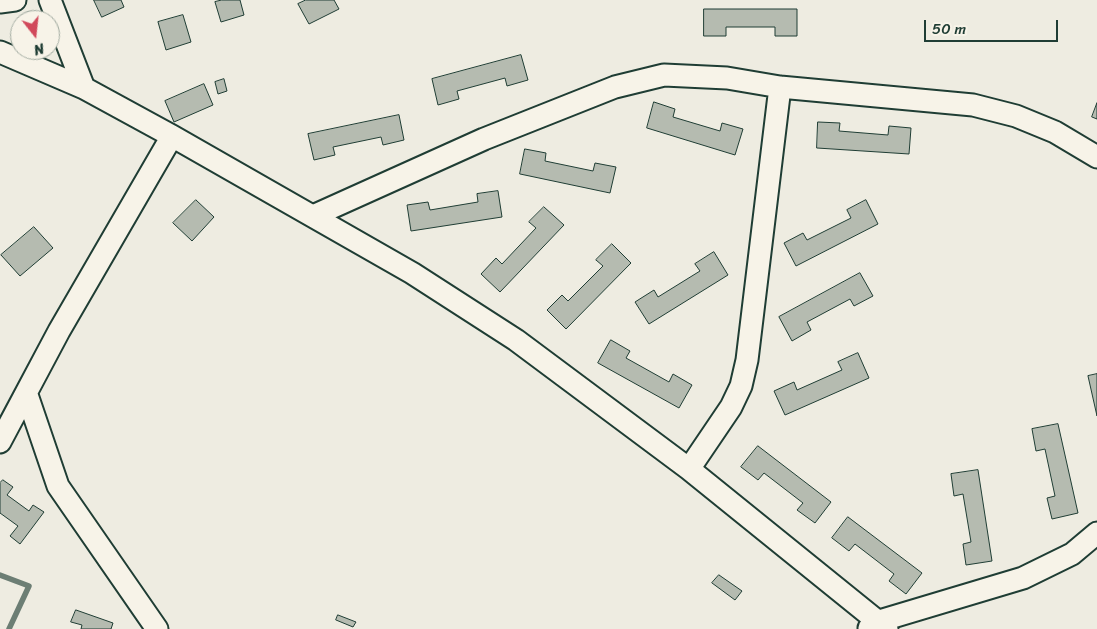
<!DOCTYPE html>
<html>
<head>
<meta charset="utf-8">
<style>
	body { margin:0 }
	#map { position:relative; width:1097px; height:629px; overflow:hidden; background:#eeece1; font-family:Sriracha,sans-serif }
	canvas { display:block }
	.north { position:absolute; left:10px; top:10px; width:50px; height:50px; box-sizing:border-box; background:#f7f3e8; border:1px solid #a1aaa0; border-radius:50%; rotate:164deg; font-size:14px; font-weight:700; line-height:20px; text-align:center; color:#1f3d34 }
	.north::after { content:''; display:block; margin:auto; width:18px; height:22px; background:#d1495b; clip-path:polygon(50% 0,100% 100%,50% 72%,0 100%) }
	.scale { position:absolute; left:924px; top:20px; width:134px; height:22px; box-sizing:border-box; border:2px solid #1f3d34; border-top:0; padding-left:6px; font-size:15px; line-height:18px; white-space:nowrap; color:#1f3d34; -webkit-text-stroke:4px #f7f3e8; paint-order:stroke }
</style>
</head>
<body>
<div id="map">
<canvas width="1097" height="629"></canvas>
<div class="north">N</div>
<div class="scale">50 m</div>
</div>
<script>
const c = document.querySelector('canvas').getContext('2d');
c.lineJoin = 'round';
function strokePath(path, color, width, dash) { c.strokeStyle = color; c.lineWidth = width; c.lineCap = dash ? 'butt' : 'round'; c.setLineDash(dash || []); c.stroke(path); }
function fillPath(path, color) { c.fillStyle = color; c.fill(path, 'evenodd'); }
strokePath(new Path2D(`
	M 0,575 L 29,586 L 9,629`), '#6c7e74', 5.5);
const building = new Path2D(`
	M 94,0 L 121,0 L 124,7 L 102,17 Z
	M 222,0 L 240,0 L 244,15 L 221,22 L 215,2 Z
	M 306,0 L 334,0 L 339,9 L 309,24 L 298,4 Z
	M 704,9 L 797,9 L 797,36 L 775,36 L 775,27 L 726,27 L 726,36 L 704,36 Z
	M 183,15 L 191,42 L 166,50 L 158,22 Z
	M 521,55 L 528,80 L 507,86 L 505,78 L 457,91 L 459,99 L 438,105 L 432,79 Z
	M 224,79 L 227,91 L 218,94 L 215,82 Z
	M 204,84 L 213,105 L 174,122 L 165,101 Z
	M 654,102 L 675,109 L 673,117 L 720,131 L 722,123 L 743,129 L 735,155 L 647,128 Z
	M 1097,103 L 1097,119 L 1092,117 Z
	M 399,115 L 404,140 L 383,145 L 381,137 L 333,147 L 335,155 L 314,160 L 308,134 Z
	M 818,122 L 840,123 L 839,131 L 888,135 L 889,126 L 911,128 L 909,154 L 817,148 Z
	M 525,149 L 546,153 L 545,161 L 593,171 L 595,163 L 616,167 L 610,193 L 520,174 Z
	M 498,191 L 502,217 L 411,231 L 407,205 L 428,202 L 430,210 L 478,202 L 477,194 Z
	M 196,200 L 214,217 L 192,241 L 173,223 Z
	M 866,200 L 878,224 L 796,266 L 784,243 L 803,233 L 807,240 L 851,218 L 847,210 Z
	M 544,207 L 564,225 L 500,292 L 481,274 L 496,258 L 502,264 L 536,228 L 529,222 Z
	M 34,227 L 53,248 L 20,276 L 1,255 Z
	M 612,244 L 631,263 L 566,329 L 547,310 L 562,295 L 568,301 L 603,266 L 596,260 Z
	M 714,252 L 728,275 L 649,324 L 635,302 L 654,290 L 658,297 L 700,271 L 695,264 Z
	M 860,273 L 873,296 L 854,306 L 850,299 L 807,322 L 811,330 L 792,341 L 779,317 Z
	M 611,340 L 630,351 L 626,358 L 669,382 L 673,374 L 692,385 L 679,408 L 598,363 Z
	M 858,353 L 869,378 L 785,415 L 774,391 L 794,382 L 797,390 L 842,370 L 838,362 Z
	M 1097,374 L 1097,416 L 1088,376 Z
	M 1058,424 L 1078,513 L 1052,519 L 1047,498 L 1055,496 L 1045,449 L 1036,451 L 1032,429 Z
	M 758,446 L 831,502 L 815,523 L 797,510 L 803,503 L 764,473 L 758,480 L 741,467 Z
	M 978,470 L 992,561 L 966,565 L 963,544 L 971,542 L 963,494 L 954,496 L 951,474 Z
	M 3,480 L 13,487 L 7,495 L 29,511 L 33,505 L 44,512 L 20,544 L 10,536 L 18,526 L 0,513 L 0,483 Z
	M 848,517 L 922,573 L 906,594 L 889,581 L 894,574 L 855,544 L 849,551 L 832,538 Z
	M 719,575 L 742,591 L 735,600 L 712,583 Z
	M 76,610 L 113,623 L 111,629 L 81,629 L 82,625 L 71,622 Z
	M 338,615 L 356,622 L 353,627 L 336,620 Z`);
fillPath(building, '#b5bbb0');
strokePath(building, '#1f3d34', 1);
const minor = new Path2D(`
	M 50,0 L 84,88
	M 0,2 L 15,0
	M 0,52 L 84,88 L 172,136 L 412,273 L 516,340 L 689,469 L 887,629
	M 313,216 L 484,139 L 615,87 L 664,75 L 727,78 L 780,87 L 973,105 L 1016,116 L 1055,132 L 1097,157
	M 27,395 L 58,486 L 157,629
	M 0,442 L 59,331 L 172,136
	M 689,469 L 731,407 L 741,386 L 747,360 L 780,87
	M 869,628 L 876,622 L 1023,578 L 1072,554 L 1097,533`);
strokePath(minor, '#1f3d34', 25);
strokePath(minor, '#f7f3e8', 21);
</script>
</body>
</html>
